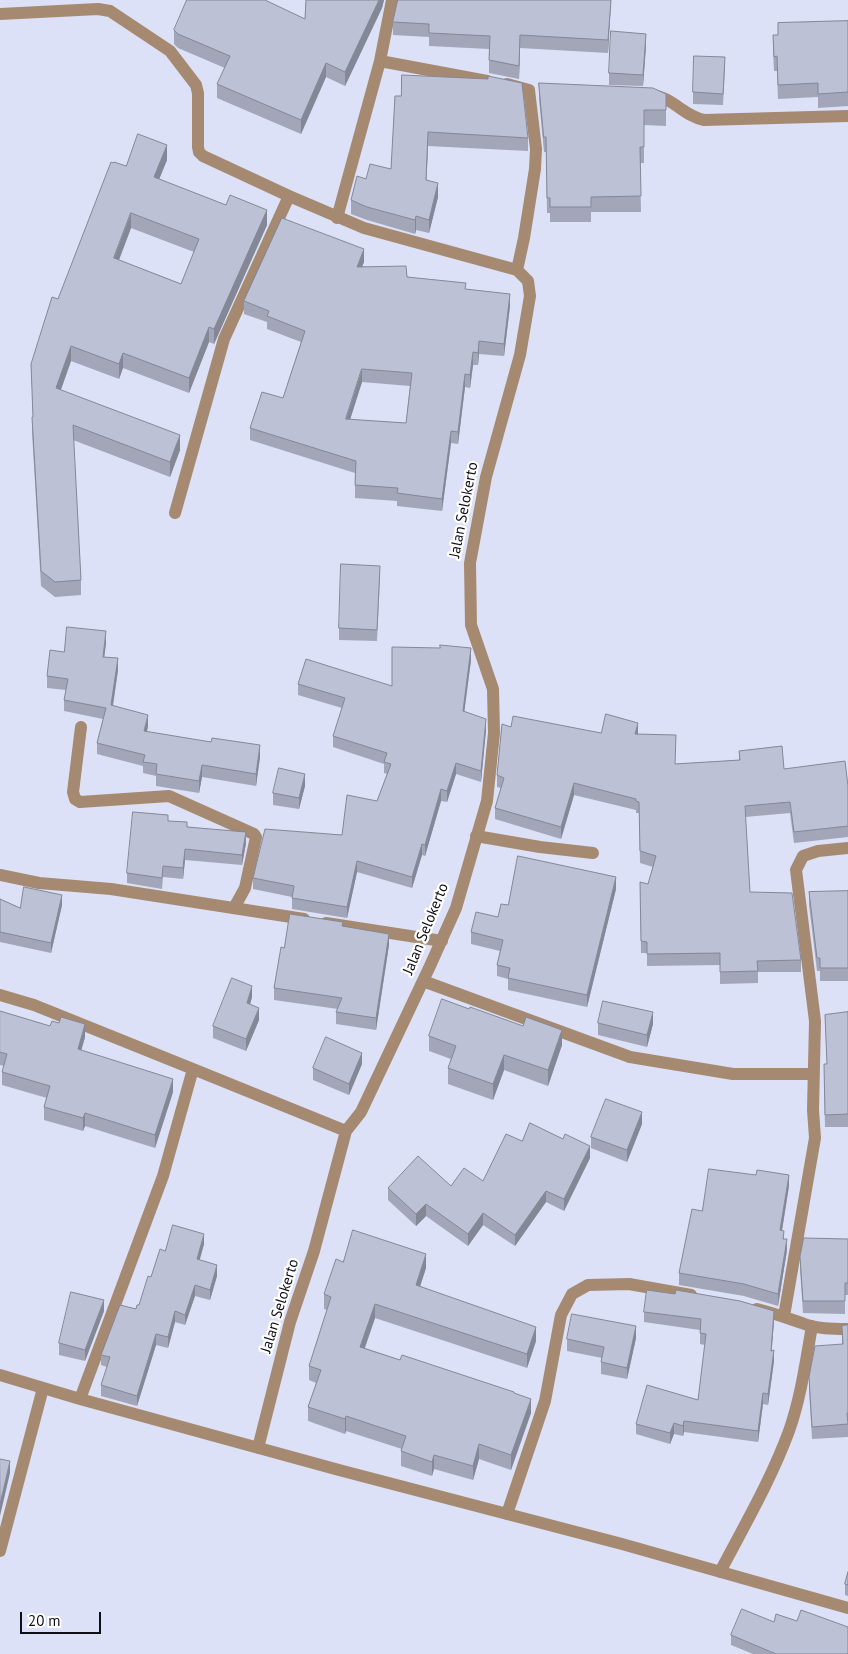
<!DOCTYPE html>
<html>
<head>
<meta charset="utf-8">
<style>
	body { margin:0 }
	#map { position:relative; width:848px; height:1654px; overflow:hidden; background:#dce1f7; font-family:"PT Sans",sans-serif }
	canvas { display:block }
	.scale { position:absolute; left:20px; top:1612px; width:81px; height:22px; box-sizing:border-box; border:2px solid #0e0f17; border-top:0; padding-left:6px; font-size:15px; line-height:18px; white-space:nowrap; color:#0e0f17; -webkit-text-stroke:4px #fff; paint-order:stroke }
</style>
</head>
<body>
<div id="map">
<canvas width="848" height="1654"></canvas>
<div class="scale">20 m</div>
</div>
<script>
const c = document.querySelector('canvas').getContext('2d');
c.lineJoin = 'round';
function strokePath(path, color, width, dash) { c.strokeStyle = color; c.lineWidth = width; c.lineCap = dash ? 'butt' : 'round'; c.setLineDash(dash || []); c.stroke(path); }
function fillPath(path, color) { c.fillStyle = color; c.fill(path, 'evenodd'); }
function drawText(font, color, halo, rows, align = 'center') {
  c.font = font + ' "PT Sans",sans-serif'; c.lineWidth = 4.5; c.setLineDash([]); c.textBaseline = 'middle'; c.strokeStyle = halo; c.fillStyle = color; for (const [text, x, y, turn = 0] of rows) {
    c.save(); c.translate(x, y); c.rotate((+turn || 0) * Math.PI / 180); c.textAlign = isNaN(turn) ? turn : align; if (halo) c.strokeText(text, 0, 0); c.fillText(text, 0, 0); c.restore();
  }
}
strokePath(new Path2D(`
	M 476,836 L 540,847 L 593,853`), '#a58a71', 12);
strokePath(new Path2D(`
	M 0,14 L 98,9 L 110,11 L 170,51 L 196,85 L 198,93 L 198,147 L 199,152 L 203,156 L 289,196
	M 380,61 L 487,81
	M 507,84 L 529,90 L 536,149 L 535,169 L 524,238 L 517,270
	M 650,95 C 672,96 683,116 704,120 L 848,116
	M 337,218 L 380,61 L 392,0
	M 175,513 L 224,339 L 289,196 L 364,228 L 517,270 L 528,281 L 530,296 L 520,355 L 486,477 L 470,563 L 471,625 L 493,689 L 494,733 L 487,801 L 456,908 L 430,966 L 361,1112 L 346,1131 L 314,1251 L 290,1322 L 258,1448
	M 81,727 L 73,792 L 75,799 L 80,802 L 169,796 L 254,834 L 256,837 L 245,888 L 234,908
	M 0,875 L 39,883 L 111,889 L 304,919
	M 326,923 L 442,941
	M 423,981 L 630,1057 L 733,1074 L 814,1074
	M 0,995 L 34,1005 L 193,1069 L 163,1176 L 80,1399
	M 193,1069 L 346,1131
	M 757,1309 C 773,1313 787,1318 802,1323 C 816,1329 833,1329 848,1329
	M 784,1316 L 815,1138 L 813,1110 L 815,1021 L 796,870 L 803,856 L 818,851 L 848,848
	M 0,1375 L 80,1399 L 339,1470 L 622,1544 L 848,1608
	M 507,1514 L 545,1401 L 561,1315 L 572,1294 L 588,1285 L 629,1284 L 691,1295
	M 0,1551 L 43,1388
	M 720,1572 C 744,1526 771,1480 789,1431 C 801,1397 806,1360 812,1326`), '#a58a71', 12);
fillPath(new Path2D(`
	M 306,0 L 384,0 L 382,8 L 345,86 L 326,77 L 301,134 L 217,98 L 217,84 L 225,68 L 178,48 L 174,44 L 174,30 L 305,19 Z
	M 398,0 L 611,0 L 608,53 L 520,48 L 519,79 L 489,73 L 489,49 L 429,46 L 429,37 L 393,35 L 393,22 Z
	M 848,21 L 848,106 L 818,108 L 818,97 L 778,99 L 777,71 L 774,71 L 773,49 L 773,35 L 778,35 L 778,23 Z
	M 646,46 L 643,86 L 609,85 L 609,73 Z
	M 725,68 L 723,105 L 693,104 L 693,92 Z
	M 539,83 L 666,94 L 666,126 L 644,125 L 644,163 L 640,163 L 641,212 L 591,212 L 591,222 L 550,222 L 550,213 L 547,213 L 546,152 L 544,152 L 539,99 Z
	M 395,96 L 528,138 L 528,151 L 428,146 L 426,180 L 438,197 L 429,233 L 416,230 L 415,234 L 367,220 L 351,214 L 351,200 L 366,179 L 391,169 Z
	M 167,160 L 159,179 L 267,225 L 214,344 L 209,342 L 189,393 L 123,368 L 119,379 L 71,361 L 61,390 L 180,450 L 170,477 L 73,440 L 81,580 L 81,595 L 55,597 L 41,586 L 32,432 L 33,417 L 31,364 L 58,299 L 126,166 ZM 131,228 L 194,252 L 181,284 L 119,260 Z
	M 364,262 L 362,266 L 466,290 L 510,306 L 504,356 L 479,354 L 478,365 L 473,365 L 470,388 L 465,387 L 458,444 L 451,443 L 442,511 L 397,506 L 397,501 L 355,498 L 355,473 L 250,440 L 250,428 L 283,398 L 301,342 L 267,329 L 267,322 L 244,314 L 244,301 ZM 362,382 L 410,386 L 406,423 L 350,420 Z
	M 380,577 L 377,641 L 339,640 L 339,628 Z
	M 106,643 L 104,657 L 118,670 L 113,706 L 148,726 L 147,732 L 260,757 L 256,786 L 202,777 L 199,793 L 156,786 L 156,776 L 143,773 L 143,766 L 97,754 L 97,743 L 103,719 L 64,711 L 64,700 L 66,690 L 47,688 L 47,676 L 64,652 Z
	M 471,660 L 464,712 L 486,730 L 481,782 L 456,774 L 447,802 L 441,801 L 425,856 L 422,855 L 412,888 L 357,872 L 347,918 L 292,909 L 292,897 L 253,889 L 253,878 L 342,835 L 377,801 L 387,774 L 384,773 L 384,764 L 333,747 L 333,736 L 342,708 L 298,695 L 298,684 L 392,686 Z
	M 511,727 L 601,733 L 638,734 L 675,764 L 739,760 L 739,751 L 784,769 L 848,786 L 848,837 L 794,843 L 790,813 L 745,817 L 750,892 L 801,960 L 801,972 L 758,972 L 758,983 L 720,984 L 720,965 L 647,966 L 647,953 L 641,953 L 640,882 L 648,884 L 653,867 L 640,863 L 639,813 L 636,813 L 636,810 L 574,795 L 561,839 L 495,819 L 495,808 L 501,788 L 497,787 L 497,775 Z
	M 305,786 L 299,809 L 273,805 L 273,793 Z
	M 168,821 L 246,843 L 242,865 L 185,860 L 183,879 L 163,877 L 162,889 L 127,883 L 127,873 Z
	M 616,889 L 587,1007 L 508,990 L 508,979 L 497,976 L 497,965 L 500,951 L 471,944 L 471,932 L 498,917 L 508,905 Z
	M 848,891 L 848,981 L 820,981 L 820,971 L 817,971 L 809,905 L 809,892 Z
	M 0,899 L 20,908 L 62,905 L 51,953 L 0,942 Z
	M 343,927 L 389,945 L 376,1030 L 336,1024 L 336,1012 L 338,1009 L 274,1000 L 274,988 L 284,948 Z
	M 252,997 L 250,1004 L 259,1020 L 246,1051 L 213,1038 L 213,1026 Z
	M 0,1011 L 85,1037 L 81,1051 L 173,1092 L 155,1148 L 85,1126 L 83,1131 L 44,1120 L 44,1107 L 47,1098 L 2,1085 L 2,1072 L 4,1066 L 0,1065 Z
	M 848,1012 L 848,1127 L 825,1127 L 824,1077 L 827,1064 L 825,1015 Z
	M 598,1023 L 653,1024 L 647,1047 L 598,1035 Z
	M 429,1036 L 562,1045 L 548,1086 L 504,1070 L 493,1100 L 448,1084 L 448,1068 L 451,1059 L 429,1051 Z
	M 362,1064 L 349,1095 L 313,1080 L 313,1068 Z
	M 642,1124 L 627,1162 L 591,1148 L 591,1137 Z
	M 522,1141 L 590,1158 L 564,1211 L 546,1202 L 515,1246 L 483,1225 L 468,1246 L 426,1216 L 416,1226 L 388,1200 L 388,1188 L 451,1186 L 483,1181 Z
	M 789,1186 L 782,1231 L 787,1250 L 778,1306 L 744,1296 L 679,1285 L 679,1273 L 702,1211 Z
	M 848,1239 L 848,1295 L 845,1295 L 845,1314 L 803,1313 L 800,1269 L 800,1257 Z
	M 204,1244 L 199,1260 L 217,1276 L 210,1300 L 195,1296 L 185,1325 L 175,1322 L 168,1348 L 156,1345 L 137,1406 L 101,1396 L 101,1385 L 107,1367 L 101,1365 L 101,1355 L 139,1305 L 165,1251 Z
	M 343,1262 L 426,1268 L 420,1286 L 536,1341 L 527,1368 L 375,1318 L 365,1348 L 400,1360 L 514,1393 L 531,1413 L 511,1470 L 479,1459 L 473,1480 L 434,1469 L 432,1476 L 401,1466 L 401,1451 L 402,1449 L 346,1431 L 345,1434 L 308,1421 L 308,1407 L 316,1383 L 309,1380 L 309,1366 L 327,1310 L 324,1309 L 324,1294 Z
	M 104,1311 L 85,1361 L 59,1355 L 59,1343 Z
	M 644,1312 L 774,1321 L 771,1350 L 774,1361 L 768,1405 L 763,1404 L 758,1442 L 684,1432 L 683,1436 L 674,1434 L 670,1444 L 636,1434 L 636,1424 L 698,1400 L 705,1345 L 700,1344 L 700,1330 L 644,1322 Z
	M 848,1325 L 848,1437 L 812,1439 L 809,1389 L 809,1377 L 842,1344 L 842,1326 Z
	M 636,1338 L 627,1379 L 601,1374 L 601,1362 L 602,1358 L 567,1351 L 567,1339 Z
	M 848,1572 L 848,1596 L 845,1595 L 845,1584 Z
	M 797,1621 L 848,1654 L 753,1654 L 731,1645 L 731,1635 L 774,1622 Z`), '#a2a6b8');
fillPath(new Path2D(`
	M 379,0 L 384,0 L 382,8 L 345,86 L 345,72 Z
	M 611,0 L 608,53 L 608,40 Z
	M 646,34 L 646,46 L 643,86 L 643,75 Z
	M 520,35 L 520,48 L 519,79 L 519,66 Z
	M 326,63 L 326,77 L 301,134 L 301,120 Z
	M 428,132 L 428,146 L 426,193 L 426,180 Z
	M 167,145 L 167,160 L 154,192 L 154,177 Z
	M 438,183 L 438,197 L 429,233 L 429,220 Z
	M 267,210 L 267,225 L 214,344 L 214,329 Z
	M 131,213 L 131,228 L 114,273 L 114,258 Z
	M 416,216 L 416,230 L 415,234 L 415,220 Z
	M 364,249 L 364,262 L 357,279 L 357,267 Z
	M 510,294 L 510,306 L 504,356 L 504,344 Z
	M 209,327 L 209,342 L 189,393 L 189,378 Z
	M 479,341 L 479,354 L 478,365 L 478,353 Z
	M 71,346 L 71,361 L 56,403 L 56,388 Z
	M 473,352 L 473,365 L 470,388 L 470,375 Z
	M 123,353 L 123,368 L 119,379 L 119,364 Z
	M 362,369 L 362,382 L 346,432 L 346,419 Z
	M 465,374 L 465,387 L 458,444 L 458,432 Z
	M 451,431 L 451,443 L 442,511 L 442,499 Z
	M 180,435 L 180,450 L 170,477 L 170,462 Z
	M 106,631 L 106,643 L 103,668 L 103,657 Z
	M 471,648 L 471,660 L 463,722 L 463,711 Z
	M 118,658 L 118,670 L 111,717 L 111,705 Z
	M 148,715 L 148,726 L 144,743 L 144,731 Z
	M 486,719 L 486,730 L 481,782 L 481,771 Z
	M 638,723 L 638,735 L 635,734 Z
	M 260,745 L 260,757 L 256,786 L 256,774 Z
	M 456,763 L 456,774 L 447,802 L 447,791 Z
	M 202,765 L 202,777 L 199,793 L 199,781 Z
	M 305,774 L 305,786 L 299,809 L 299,798 Z
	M 574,783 L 574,795 L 561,839 L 561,827 Z
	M 441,789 L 441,801 L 425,856 L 425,845 Z
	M 246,832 L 246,843 L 242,865 L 242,855 Z
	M 422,844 L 422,855 L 412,888 L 412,877 Z
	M 185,849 L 185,860 L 183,879 L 183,868 Z
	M 357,861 L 357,872 L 347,918 L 347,907 Z
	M 616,877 L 616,889 L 587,1007 L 587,995 Z
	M 62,895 L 62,905 L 51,953 L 51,943 Z
	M 389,934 L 389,945 L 376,1030 L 376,1018 Z
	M 252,986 L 252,997 L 247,1015 L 247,1003 Z
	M 259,1008 L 259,1020 L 246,1051 L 246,1039 Z
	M 653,1012 L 653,1024 L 647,1047 L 647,1035 Z
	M 85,1024 L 85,1037 L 78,1062 L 78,1049 Z
	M 562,1030 L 562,1045 L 548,1086 L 548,1070 Z
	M 362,1053 L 362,1064 L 349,1095 L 349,1084 Z
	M 504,1055 L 504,1070 L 493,1100 L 493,1084 Z
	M 173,1079 L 173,1092 L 155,1148 L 155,1135 Z
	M 642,1112 L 642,1124 L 627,1162 L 627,1150 Z
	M 85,1113 L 85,1126 L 83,1131 L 83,1118 Z
	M 590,1146 L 590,1158 L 564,1211 L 564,1199 Z
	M 789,1175 L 789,1186 L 780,1242 L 780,1230 Z
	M 546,1191 L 546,1202 L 515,1246 L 515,1235 Z
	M 426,1204 L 426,1216 L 416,1226 L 416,1214 Z
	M 483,1213 L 483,1225 L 468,1246 L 468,1234 Z
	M 204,1234 L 204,1244 L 197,1270 L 197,1259 Z
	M 787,1239 L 787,1250 L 778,1306 L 778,1294 Z
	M 426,1254 L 426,1268 L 416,1299 L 416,1285 Z
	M 217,1265 L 217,1276 L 210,1300 L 210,1290 Z
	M 195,1285 L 195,1296 L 185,1325 L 185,1315 Z
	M 104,1300 L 104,1311 L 85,1361 L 85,1350 Z
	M 375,1304 L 375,1318 L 360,1361 L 360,1347 Z
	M 175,1311 L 175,1322 L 168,1348 L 168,1337 Z
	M 774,1311 L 774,1321 L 771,1361 L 771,1351 Z
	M 636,1326 L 636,1338 L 627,1379 L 627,1368 Z
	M 536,1327 L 536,1341 L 527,1368 L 527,1354 Z
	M 156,1334 L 156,1345 L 137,1406 L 137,1396 Z
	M 774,1350 L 774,1361 L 768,1405 L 768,1394 Z
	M 763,1393 L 763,1404 L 758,1442 L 758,1431 Z
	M 531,1399 L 531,1413 L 511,1470 L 511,1455 Z
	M 346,1416 L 346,1431 L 345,1434 L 345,1419 Z
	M 684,1421 L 684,1432 L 683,1436 L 683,1426 Z
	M 674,1423 L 674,1434 L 670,1444 L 670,1433 Z
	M 479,1444 L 479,1459 L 473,1480 L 473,1466 Z
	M 434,1455 L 434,1469 L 432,1476 L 432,1462 Z
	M 10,1461 L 10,1473 L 0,1516 L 0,1504 Z`), '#848796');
const building = new Path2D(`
	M 187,0 L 265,0 L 305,19 L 306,0 L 379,0 L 345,72 L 326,63 L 301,120 L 217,84 L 230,56 L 178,34 L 174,30 Z
	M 398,0 L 611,0 L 608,40 L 520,35 L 519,66 L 489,60 L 490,36 L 429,33 L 429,24 L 393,22 Z
	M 848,21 L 848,92 L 818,94 L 818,83 L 778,85 L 777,56 L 774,57 L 773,35 L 778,35 L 778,23 Z
	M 611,31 L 646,34 L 643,75 L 609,73 Z
	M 694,56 L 725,57 L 723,94 L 693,92 Z
	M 402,75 L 488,79 L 488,76 L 522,83 L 528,138 L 428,132 L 426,180 L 438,183 L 429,220 L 416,216 L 415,220 L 367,207 L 351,200 L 357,176 L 366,179 L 370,164 L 391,169 L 395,96 L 401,96 Z
	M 539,83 L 653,88 L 666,94 L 666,110 L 644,110 L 644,147 L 640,147 L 641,196 L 591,197 L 591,207 L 550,207 L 550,198 L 547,198 L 546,137 L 544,137 Z
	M 138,134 L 167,145 L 154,177 L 226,205 L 230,195 L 267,210 L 214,329 L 209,327 L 189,378 L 123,353 L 119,364 L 71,346 L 56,388 L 180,435 L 170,462 L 73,425 L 81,580 L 55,582 L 41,571 L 32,417 L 33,417 L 31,364 L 52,297 L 58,299 L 111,162 L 113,163 L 114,162 L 126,166 ZM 131,213 L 199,239 L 181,284 L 114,258 Z
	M 282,218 L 364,249 L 357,267 L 406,266 L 407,277 L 466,283 L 465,289 L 510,294 L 504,344 L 479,341 L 478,353 L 473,352 L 470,375 L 465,374 L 458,432 L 451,431 L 442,499 L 397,493 L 398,488 L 355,485 L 356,461 L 250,428 L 262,392 L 283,398 L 305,331 L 267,316 L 269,311 L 244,301 ZM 362,369 L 412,373 L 406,423 L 346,419 Z
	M 341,564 L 380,566 L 377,630 L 339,628 Z
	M 67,627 L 106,631 L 103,657 L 118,658 L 111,705 L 148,715 L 144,731 L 211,742 L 212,738 L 260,745 L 256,774 L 202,765 L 199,781 L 156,774 L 157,764 L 143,762 L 145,755 L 97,743 L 106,708 L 64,700 L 68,679 L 47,676 L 50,650 L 64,652 Z
	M 440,645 L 471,648 L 463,711 L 486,719 L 481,771 L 456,763 L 447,791 L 441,789 L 425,845 L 422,844 L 412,877 L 357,861 L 347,907 L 292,898 L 294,886 L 253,878 L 265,829 L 342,835 L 347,795 L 377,801 L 391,764 L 384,762 L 387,753 L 333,736 L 345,698 L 298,684 L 306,659 L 392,686 L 392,647 L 440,648 Z
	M 606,714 L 638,723 L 635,734 L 676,735 L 675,764 L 740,760 L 739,751 L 782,746 L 784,769 L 845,761 L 848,786 L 848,826 L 794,832 L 790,802 L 745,806 L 750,892 L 792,893 L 801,960 L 757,961 L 758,971 L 720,972 L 720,953 L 647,954 L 647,942 L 641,941 L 640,882 L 648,884 L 656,856 L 640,851 L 639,802 L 636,801 L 636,799 L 574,783 L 561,827 L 495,808 L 504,778 L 497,775 L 502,724 L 511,727 L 513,716 L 601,733 Z
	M 279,768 L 305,774 L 299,798 L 273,793 Z
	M 133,812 L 168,815 L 168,821 L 187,822 L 187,827 L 246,832 L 242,855 L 185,849 L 183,868 L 163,866 L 162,878 L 127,873 Z
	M 518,856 L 616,877 L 587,995 L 508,978 L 510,968 L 497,965 L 503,940 L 471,932 L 476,912 L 498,917 L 501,904 L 508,905 Z
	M 24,887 L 62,895 L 51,943 L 0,932 L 0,899 L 20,908 Z
	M 848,891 L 848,968 L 820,968 L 820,958 L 817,958 L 809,892 Z
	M 290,914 L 343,922 L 342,926 L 389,934 L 376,1018 L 336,1012 L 342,998 L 274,988 L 281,947 L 284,948 Z
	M 232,978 L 252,986 L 247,1003 L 259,1008 L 246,1039 L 213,1026 Z
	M 442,999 L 469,1009 L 470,1007 L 523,1026 L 526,1017 L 562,1030 L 548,1070 L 504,1055 L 493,1084 L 448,1068 L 456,1046 L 429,1036 Z
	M 603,1001 L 653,1012 L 647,1035 L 598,1023 Z
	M 0,1011 L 50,1026 L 52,1021 L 59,1023 L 61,1017 L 85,1024 L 78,1049 L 173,1079 L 155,1135 L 85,1113 L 83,1118 L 44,1107 L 50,1086 L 2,1072 L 7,1054 L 0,1052 Z
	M 848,1012 L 848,1114 L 825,1115 L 824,1064 L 827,1064 L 825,1015 Z
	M 326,1037 L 362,1053 L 349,1084 L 313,1068 Z
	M 606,1099 L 642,1112 L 627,1150 L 591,1137 Z
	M 530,1123 L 563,1139 L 565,1134 L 590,1146 L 564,1199 L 546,1191 L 515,1235 L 483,1213 L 468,1234 L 426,1204 L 416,1214 L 388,1188 L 418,1156 L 451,1186 L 464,1168 L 483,1181 L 506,1134 L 522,1141 Z
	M 709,1169 L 756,1175 L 757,1170 L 789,1175 L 780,1230 L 784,1231 L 783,1239 L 787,1239 L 778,1294 L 744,1284 L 679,1273 L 692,1209 L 702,1211 Z
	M 173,1225 L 204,1234 L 197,1259 L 217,1265 L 210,1290 L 195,1285 L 185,1315 L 175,1311 L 168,1337 L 156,1334 L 137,1396 L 101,1385 L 110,1357 L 101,1355 L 120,1305 L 136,1309 L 137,1305 L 139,1305 L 148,1276 L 151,1277 L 160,1249 L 165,1251 Z
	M 353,1230 L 426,1254 L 416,1285 L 536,1327 L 527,1354 L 375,1304 L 360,1347 L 400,1360 L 402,1355 L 514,1392 L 514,1393 L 531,1399 L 511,1455 L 479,1444 L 473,1466 L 434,1455 L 432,1462 L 401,1451 L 406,1436 L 346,1416 L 345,1419 L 308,1407 L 321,1370 L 309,1366 L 331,1297 L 324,1294 L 336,1259 L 343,1262 Z
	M 804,1238 L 848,1239 L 848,1283 L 845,1283 L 845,1301 L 803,1301 L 800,1257 Z
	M 647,1290 L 675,1294 L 676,1290 L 740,1301 L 774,1311 L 771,1351 L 774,1350 L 768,1394 L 763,1393 L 758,1431 L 684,1421 L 683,1426 L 674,1423 L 670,1433 L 636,1424 L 647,1385 L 698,1400 L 706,1334 L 700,1333 L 701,1319 L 644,1312 Z
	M 71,1292 L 104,1300 L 85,1350 L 59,1343 Z
	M 572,1314 L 636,1326 L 627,1368 L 601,1362 L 604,1347 L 567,1339 Z
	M 848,1325 L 848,1413 L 847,1413 L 848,1424 L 812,1427 L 809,1377 L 815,1346 L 843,1344 L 842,1326 Z
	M 0,1459 L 10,1461 L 0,1504 Z
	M 848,1572 L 848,1585 L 845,1584 Z
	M 742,1609 L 774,1622 L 776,1614 L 797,1621 L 801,1610 L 848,1627 L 848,1654 L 776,1654 L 731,1635 Z`);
fillPath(building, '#bcc1d6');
strokePath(building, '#848796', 1);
drawText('15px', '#0e0f17', '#fff', [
	["Jalan Selokerto",464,510,-79],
	["Jalan Selokerto",426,929,-68],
	["Jalan Selokerto",280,1306,-73]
]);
</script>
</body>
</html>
